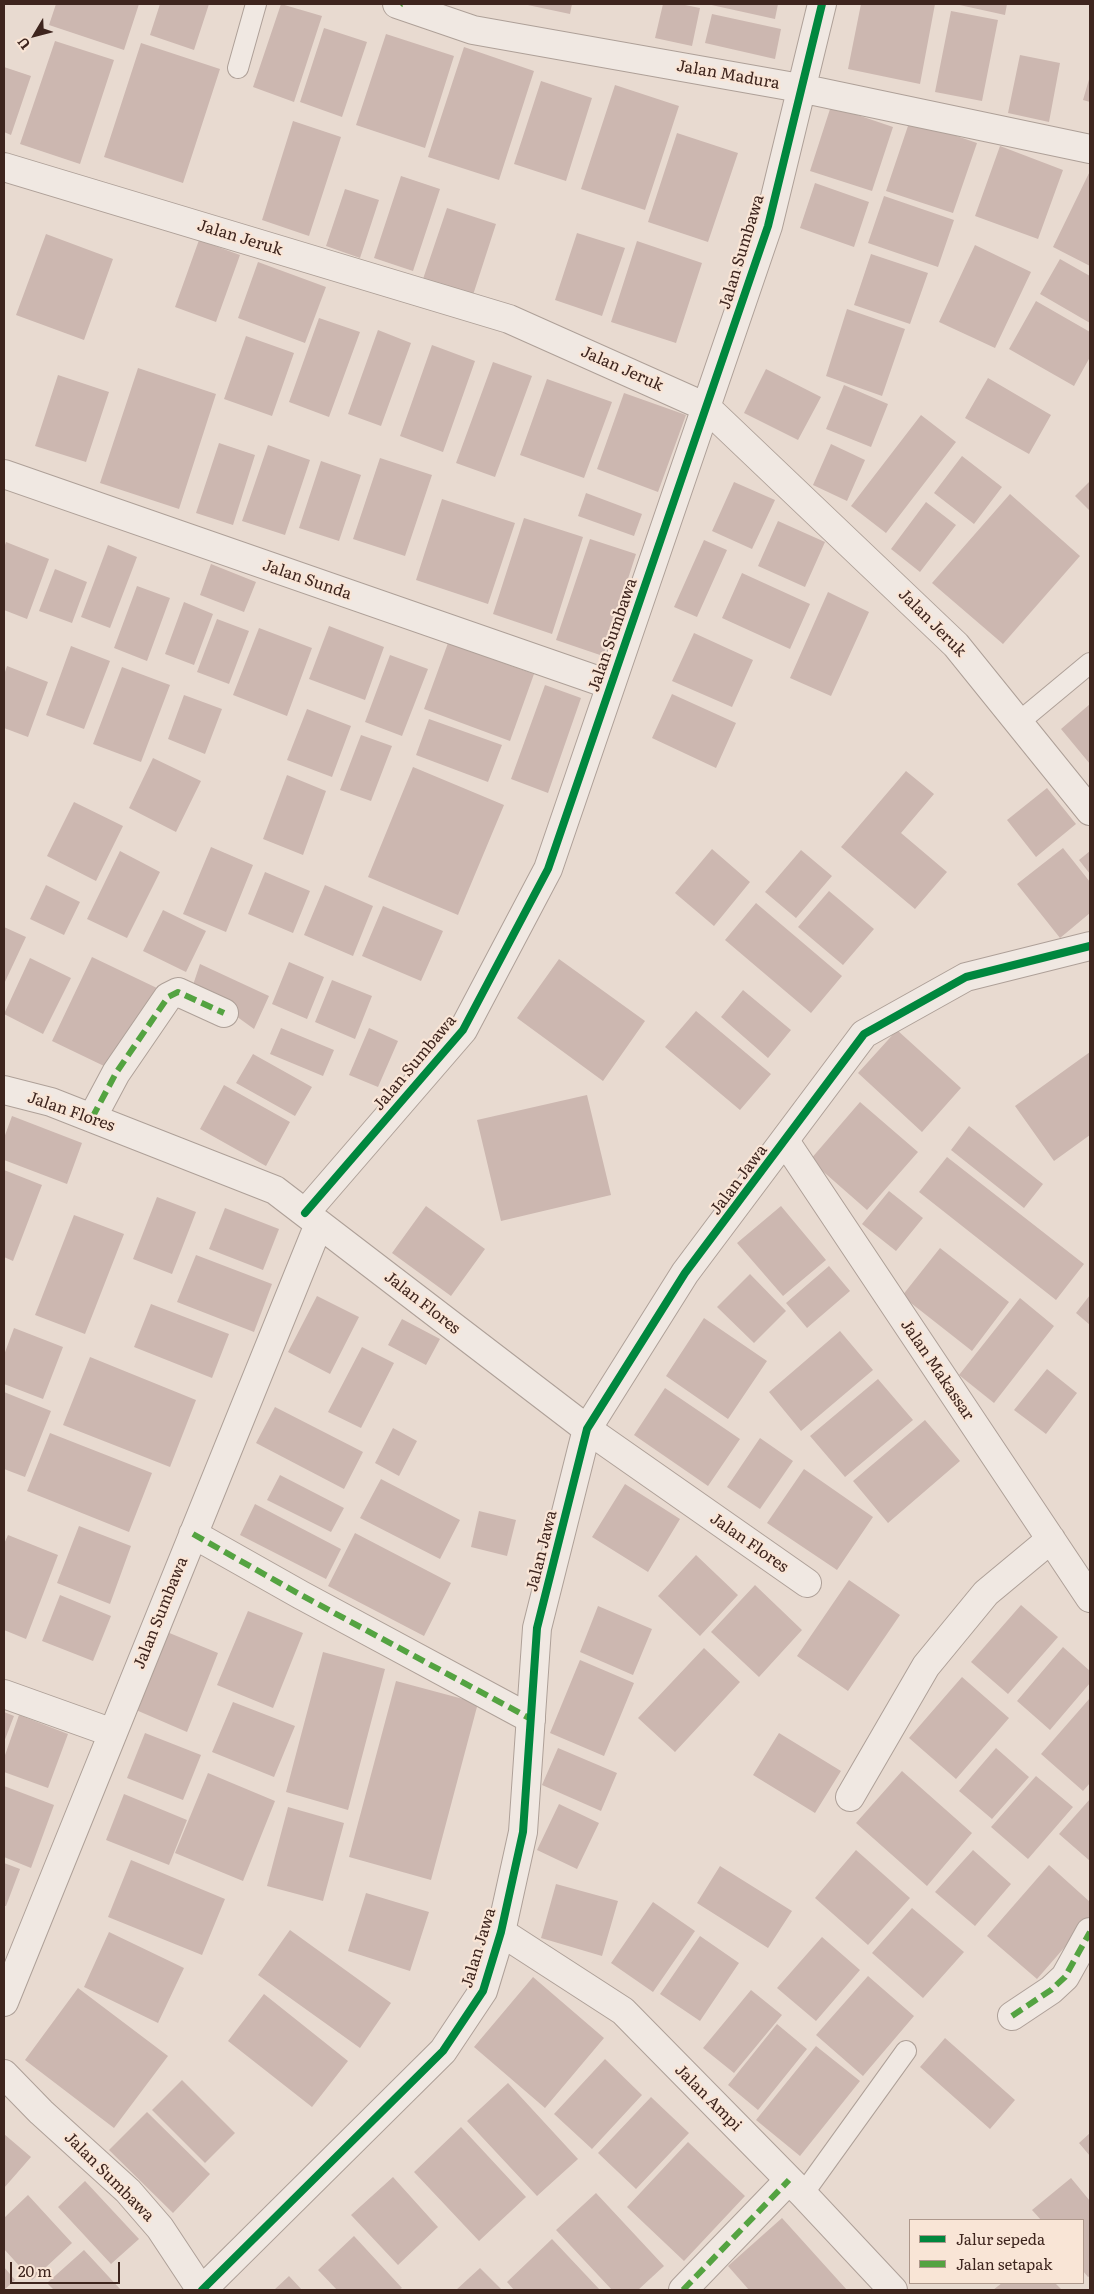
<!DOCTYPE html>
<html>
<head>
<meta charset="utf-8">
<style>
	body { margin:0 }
	#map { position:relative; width:1094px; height:2294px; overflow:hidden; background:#e8dad0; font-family:Literata,serif }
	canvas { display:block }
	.frame { position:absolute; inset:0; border:5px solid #3e251e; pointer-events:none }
	.legend { position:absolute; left:909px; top:2219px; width:175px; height:65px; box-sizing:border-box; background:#f9e5d6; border:1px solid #ae988c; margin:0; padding:6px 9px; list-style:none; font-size:15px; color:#3e251e }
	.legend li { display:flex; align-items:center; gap:10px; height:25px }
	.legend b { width:25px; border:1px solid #ae988c }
	.north { position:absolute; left:10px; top:10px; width:50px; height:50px; -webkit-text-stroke:4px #f9e5d6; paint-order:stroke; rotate:233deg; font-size:14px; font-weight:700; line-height:20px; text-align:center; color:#3e251e }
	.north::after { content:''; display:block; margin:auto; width:18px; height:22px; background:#3e251e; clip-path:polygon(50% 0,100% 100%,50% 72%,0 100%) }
	.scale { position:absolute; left:10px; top:2262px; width:110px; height:22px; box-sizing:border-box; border:2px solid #3e251e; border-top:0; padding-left:6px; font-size:15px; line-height:18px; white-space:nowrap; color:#3e251e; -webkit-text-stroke:4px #f9e5d6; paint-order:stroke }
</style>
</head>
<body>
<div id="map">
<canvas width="1094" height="2294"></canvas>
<div class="frame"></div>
<ul class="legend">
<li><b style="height:6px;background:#00873e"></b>Jalur sepeda</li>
<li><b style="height:6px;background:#54a341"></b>Jalan setapak</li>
</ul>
<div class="north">U</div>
<div class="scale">20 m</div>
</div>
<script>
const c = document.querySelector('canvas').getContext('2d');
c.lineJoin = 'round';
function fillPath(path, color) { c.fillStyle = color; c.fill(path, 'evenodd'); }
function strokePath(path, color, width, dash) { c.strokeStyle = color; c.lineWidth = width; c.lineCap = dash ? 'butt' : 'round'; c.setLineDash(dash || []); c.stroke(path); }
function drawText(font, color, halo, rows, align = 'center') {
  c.font = font + ' Literata,serif'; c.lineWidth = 4.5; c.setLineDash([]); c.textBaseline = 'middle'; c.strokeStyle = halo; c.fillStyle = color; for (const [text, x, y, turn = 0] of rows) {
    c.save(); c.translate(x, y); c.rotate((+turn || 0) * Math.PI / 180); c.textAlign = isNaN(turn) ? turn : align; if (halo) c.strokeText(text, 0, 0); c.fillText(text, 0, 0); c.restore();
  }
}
fillPath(new Path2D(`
	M 56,4 L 139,4 L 124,50 L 49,25 Z
	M 160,4 L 209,4 L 194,50 L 150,35 Z
	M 281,4 L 322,16 L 294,102 L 253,87 Z
	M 523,4 L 572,4 L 570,14 Z
	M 663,4 L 680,4 L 700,8 L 692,46 L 655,38 Z
	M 707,4 L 778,4 L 775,19 Z
	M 861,4 L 935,4 L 920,84 L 848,69 Z
	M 955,4 L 1007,4 L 1005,15 Z
	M 951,11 L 998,20 L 982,101 L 935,92 Z
	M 712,14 L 781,29 L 775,59 L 705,43 Z
	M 324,28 L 367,42 L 342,117 L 300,102 Z
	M 386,34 L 454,56 L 425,148 L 356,125 Z
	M 55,41 L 114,60 L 80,164 L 20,144 Z
	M 141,43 L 220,69 L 183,183 L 104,157 Z
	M 464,47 L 534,71 L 499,180 L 428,157 Z
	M 1020,55 L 1060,63 L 1049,122 L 1008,113 Z
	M 4,67 L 31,76 L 11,135 L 4,132 Z
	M 1090,76 L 1090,102 L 1083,100 Z
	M 541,81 L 592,98 L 566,181 L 514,164 Z
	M 615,85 L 679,106 L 645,210 L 581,189 Z
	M 831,106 L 893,127 L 872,191 L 810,171 Z
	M 910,120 L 977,143 L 953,213 L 886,191 Z
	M 293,121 L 341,137 L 309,236 L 262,220 Z
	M 677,133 L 738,153 L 708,242 L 648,222 Z
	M 1000,146 L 1063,170 L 1038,239 L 975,216 Z
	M 1090,171 L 1090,266 L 1053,247 Z
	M 401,176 L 440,189 L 413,271 L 374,258 Z
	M 815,183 L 869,202 L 854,247 L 800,228 Z
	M 345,189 L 379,200 L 360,258 L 326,246 Z
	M 884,196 L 954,220 L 938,267 L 868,243 Z
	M 447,208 L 496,224 L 473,295 L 423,279 Z
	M 577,233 L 625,248 L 602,316 L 555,300 Z
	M 46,234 L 113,259 L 84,340 L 16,315 Z
	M 199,240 L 240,255 L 216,322 L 175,307 Z
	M 637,241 L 702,263 L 676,343 L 611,322 Z
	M 975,245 L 1031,272 L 995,348 L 939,322 Z
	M 871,254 L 928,273 L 910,324 L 854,305 Z
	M 1060,259 L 1090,276 L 1090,323 L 1040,294 Z
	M 258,262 L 326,287 L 305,343 L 238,318 Z
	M 1036,301 L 1090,332 L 1090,357 L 1074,386 L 1009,349 Z
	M 847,309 L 905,329 L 882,396 L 826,376 Z
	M 319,318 L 360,332 L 329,417 L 289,402 Z
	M 378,330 L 411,343 L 381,426 L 348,414 Z
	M 246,336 L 294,353 L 272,416 L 224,399 Z
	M 432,345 L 475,361 L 443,452 L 400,436 Z
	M 493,362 L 532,376 L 495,477 L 456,463 Z
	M 138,368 L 216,394 L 179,509 L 100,483 Z
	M 766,369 L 821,397 L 798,440 L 744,413 Z
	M 58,375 L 109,392 L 86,462 L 35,446 Z
	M 988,378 L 1051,415 L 1029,454 L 965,418 Z
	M 547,379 L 612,402 L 584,478 L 520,455 Z
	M 844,385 L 888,404 L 871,447 L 826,429 Z
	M 624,393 L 686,415 L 658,492 L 597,469 Z
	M 921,415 L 956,442 L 886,533 L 851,506 Z
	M 219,443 L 255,455 L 233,525 L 196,513 Z
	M 831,444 L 865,460 L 847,501 L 813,485 Z
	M 268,445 L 310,460 L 285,535 L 242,521 Z
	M 962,456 L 1002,487 L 974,524 L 934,493 Z
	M 380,458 L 432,475 L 405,556 L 353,539 Z
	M 321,461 L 361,475 L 339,541 L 299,528 Z
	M 1090,481 L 1090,511 L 1075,496 Z
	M 734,482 L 775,500 L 752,549 L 712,531 Z
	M 586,493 L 642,514 L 634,536 L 578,516 Z
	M 1010,494 L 1080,556 L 1003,644 L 932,583 Z
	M 442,499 L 515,523 L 488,604 L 416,580 Z
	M 926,502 L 956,525 L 920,572 L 891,549 Z
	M 524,518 L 583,537 L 552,634 L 493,614 Z
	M 778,521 L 825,542 L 805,587 L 758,566 Z
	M 590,539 L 636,554 L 603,656 L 556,640 Z
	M 704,540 L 727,550 L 697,617 L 674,607 Z
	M 6,542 L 49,559 L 27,619 L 4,610 L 4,548 Z
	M 108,545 L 137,557 L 110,628 L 81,617 Z
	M 211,564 L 256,582 L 244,612 L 200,595 Z
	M 55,569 L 87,582 L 72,623 L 39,611 Z
	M 742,573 L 810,604 L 790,649 L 722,618 Z
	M 137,586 L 170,598 L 147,661 L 114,648 Z
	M 828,592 L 869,612 L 831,696 L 790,678 Z
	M 184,602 L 213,614 L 194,665 L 165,654 Z
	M 217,619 L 249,631 L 229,684 L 197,672 Z
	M 329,626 L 384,647 L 365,700 L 309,679 Z
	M 259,628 L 312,648 L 287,716 L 233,695 Z
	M 694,633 L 753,660 L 732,707 L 672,681 Z
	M 448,643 L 534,674 L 510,741 L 424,709 Z
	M 71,646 L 110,661 L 84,729 L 46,715 Z
	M 390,655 L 428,669 L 402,736 L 365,722 Z
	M 7,666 L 48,682 L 28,737 L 4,728 L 4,675 Z
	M 122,667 L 170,685 L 141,762 L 93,744 Z
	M 545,685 L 581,698 L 548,793 L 511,779 Z
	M 672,694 L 736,723 L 716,768 L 652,738 Z
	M 184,695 L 222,709 L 205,754 L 168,739 Z
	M 1090,704 L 1090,764 L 1061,729 Z
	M 307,709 L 351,726 L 332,777 L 287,760 Z
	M 429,719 L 502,745 L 488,782 L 416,755 Z
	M 361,735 L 392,746 L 371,801 L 340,790 Z
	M 153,758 L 201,781 L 176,832 L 129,808 Z
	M 413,767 L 504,805 L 458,915 L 368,877 Z
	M 906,771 L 934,794 L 901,833 L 947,872 L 915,909 L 841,847 Z
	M 287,775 L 326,791 L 303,855 L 263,839 Z
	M 1047,788 L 1076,824 L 1036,857 L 1007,820 Z
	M 74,802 L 123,826 L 96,881 L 47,856 Z
	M 211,847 L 253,865 L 226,932 L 183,914 Z
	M 1063,848 L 1090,882 L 1090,913 L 1060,938 L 1017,884 Z
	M 712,849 L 750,882 L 714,926 L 675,893 Z
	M 801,850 L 832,876 L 796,918 L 765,892 Z
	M 120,851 L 160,872 L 127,938 L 87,919 Z
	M 1090,851 L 1090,874 L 1079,860 Z
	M 265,872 L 310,891 L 293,933 L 248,914 Z
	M 46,885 L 80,902 L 64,935 L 30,919 Z
	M 325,885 L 373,906 L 353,956 L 304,935 Z
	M 829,891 L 874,929 L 843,965 L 798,927 Z
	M 756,903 L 842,976 L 811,1013 L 725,940 Z
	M 383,906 L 443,931 L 421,981 L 362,956 Z
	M 163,910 L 206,931 L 186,972 L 143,951 Z
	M 4,927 L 26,937 L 4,984 Z
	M 92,957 L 159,989 L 104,1066 L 52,1041 Z
	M 30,958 L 71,978 L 43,1034 L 4,1014 Z
	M 559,959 L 645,1021 L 603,1081 L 517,1018 Z
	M 289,962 L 324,977 L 307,1019 L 272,1004 Z
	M 200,964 L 269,996 L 254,1029 L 193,985 Z
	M 332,980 L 372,996 L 355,1039 L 315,1022 Z
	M 743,990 L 791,1030 L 768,1058 L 721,1017 Z
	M 696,1011 L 771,1074 L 740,1110 L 665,1047 Z
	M 281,1028 L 334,1050 L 323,1076 L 270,1054 Z
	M 369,1028 L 398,1041 L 378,1087 L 349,1075 Z
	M 897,1030 L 961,1088 L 922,1132 L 858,1073 Z
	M 1090,1052 L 1090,1135 L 1054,1161 L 1015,1106 Z
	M 253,1054 L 312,1087 L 295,1116 L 236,1083 Z
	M 224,1085 L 290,1122 L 266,1166 L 200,1129 Z
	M 587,1095 L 611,1195 L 501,1221 L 477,1120 Z
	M 860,1102 L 918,1152 L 867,1210 L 810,1160 Z
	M 12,1116 L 82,1143 L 67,1184 L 4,1160 L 4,1138 Z
	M 969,1126 L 1043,1184 L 1024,1208 L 951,1150 Z
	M 947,1157 L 1084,1264 L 1056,1300 L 919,1192 Z
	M 4,1170 L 42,1185 L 13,1261 L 4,1257 Z
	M 889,1191 L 923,1218 L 896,1251 L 862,1224 Z
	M 157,1197 L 196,1212 L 172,1274 L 133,1259 Z
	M 426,1206 L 485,1249 L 451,1296 L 392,1253 Z
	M 781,1206 L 826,1260 L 783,1296 L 737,1243 Z
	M 225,1208 L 279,1229 L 263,1270 L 209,1249 Z
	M 74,1215 L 124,1234 L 85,1334 L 35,1315 Z
	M 940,1248 L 1009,1302 L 972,1351 L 902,1296 Z
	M 196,1255 L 272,1284 L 254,1332 L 177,1302 Z
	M 829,1266 L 850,1291 L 807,1328 L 786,1303 Z
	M 750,1274 L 786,1311 L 754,1343 L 717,1307 Z
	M 1090,1295 L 1090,1325 L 1076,1313 Z
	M 317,1296 L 359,1317 L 330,1374 L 288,1352 Z
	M 1020,1298 L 1054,1326 L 994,1403 L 959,1375 Z
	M 151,1304 L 229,1334 L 212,1378 L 134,1347 Z
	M 704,1318 L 767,1361 L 728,1419 L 666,1376 Z
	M 402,1319 L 440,1339 L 426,1365 L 388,1345 Z
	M 14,1328 L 63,1347 L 43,1399 L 4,1384 L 4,1355 Z
	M 840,1331 L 873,1370 L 801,1431 L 769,1392 Z
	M 362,1347 L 394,1363 L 361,1428 L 328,1412 Z
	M 90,1357 L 196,1400 L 170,1467 L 63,1425 Z
	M 1047,1369 L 1077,1393 L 1046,1434 L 1014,1410 Z
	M 878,1379 L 913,1420 L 845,1477 L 810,1436 Z
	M 665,1388 L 740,1439 L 708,1486 L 634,1435 Z
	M 4,1392 L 51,1411 L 25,1477 L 4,1469 Z
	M 275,1407 L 363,1452 L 344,1489 L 256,1443 Z
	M 925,1420 L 960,1461 L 888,1523 L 853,1481 Z
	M 393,1428 L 417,1441 L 399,1476 L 375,1463 Z
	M 50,1433 L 152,1473 L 129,1532 L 27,1491 Z
	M 760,1438 L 793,1461 L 760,1509 L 727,1487 Z
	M 804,1469 L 873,1517 L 837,1570 L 767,1523 Z
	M 280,1475 L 344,1508 L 331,1532 L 267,1500 Z
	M 381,1479 L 460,1520 L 440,1559 L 360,1518 Z
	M 625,1484 L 680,1519 L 648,1572 L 592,1537 Z
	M 255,1504 L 341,1549 L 326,1579 L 240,1535 Z
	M 479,1511 L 516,1520 L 507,1556 L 471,1547 Z
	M 79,1526 L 131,1546 L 110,1604 L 57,1583 Z
	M 355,1533 L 451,1583 L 424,1636 L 328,1586 Z
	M 8,1535 L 58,1555 L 26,1639 L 4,1630 L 4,1544 Z
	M 696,1555 L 738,1595 L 700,1636 L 658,1596 Z
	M 849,1580 L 900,1615 L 848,1691 L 797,1656 Z
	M 755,1585 L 802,1630 L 759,1677 L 711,1632 Z
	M 60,1595 L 111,1616 L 93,1661 L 42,1641 Z
	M 1021,1605 L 1058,1637 L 1008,1694 L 971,1662 Z
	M 598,1606 L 652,1629 L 633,1675 L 580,1652 Z
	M 248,1611 L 303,1633 L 273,1708 L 217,1685 Z
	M 167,1632 L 218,1653 L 187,1732 L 136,1710 Z
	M 1063,1647 L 1090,1671 L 1090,1683 L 1050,1730 L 1017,1701 Z
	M 704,1648 L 740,1682 L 675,1752 L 638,1718 Z
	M 323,1652 L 385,1669 L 348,1810 L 286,1792 Z
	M 580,1660 L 634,1683 L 604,1756 L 550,1733 Z
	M 962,1677 L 1009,1718 L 956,1779 L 909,1738 Z
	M 396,1681 L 478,1703 L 431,1880 L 349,1857 Z
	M 1090,1698 L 1090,1783 L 1083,1791 L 1041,1754 Z
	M 233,1702 L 295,1726 L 274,1777 L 212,1752 Z
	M 4,1712 L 14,1716 L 4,1742 Z
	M 19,1715 L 68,1734 L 48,1788 L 4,1772 L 4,1758 Z
	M 145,1733 L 201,1755 L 183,1800 L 127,1778 Z
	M 779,1733 L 841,1771 L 815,1813 L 753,1775 Z
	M 558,1748 L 617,1773 L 601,1811 L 542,1785 Z
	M 996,1748 L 1029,1777 L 992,1819 L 959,1791 Z
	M 902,1771 L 972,1833 L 927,1886 L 856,1823 Z
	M 208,1773 L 275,1801 L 243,1881 L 175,1853 Z
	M 1036,1776 L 1073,1807 L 1028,1859 L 991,1827 Z
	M 4,1786 L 54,1805 L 31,1868 L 4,1857 Z
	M 124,1794 L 187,1820 L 169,1865 L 106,1840 Z
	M 1090,1799 L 1090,1861 L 1059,1834 Z
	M 559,1804 L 599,1823 L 577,1869 L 537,1850 Z
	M 288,1807 L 344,1823 L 323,1901 L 267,1886 Z
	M 856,1850 L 910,1898 L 868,1945 L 815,1898 Z
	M 973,1850 L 1011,1884 L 975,1926 L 935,1892 Z
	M 131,1860 L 225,1899 L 202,1955 L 108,1917 Z
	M 4,1863 L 20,1869 L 6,1906 L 4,1906 Z
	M 1049,1865 L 1090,1902 L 1090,1918 L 1037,1979 L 987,1936 Z
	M 720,1866 L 792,1911 L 768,1948 L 697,1903 Z
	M 556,1884 L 618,1901 L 602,1956 L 541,1938 Z
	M 366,1893 L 429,1912 L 410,1971 L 348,1951 Z
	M 653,1902 L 695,1931 L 653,1992 L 611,1963 Z
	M 912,1908 L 964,1952 L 923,1998 L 872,1953 Z
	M 290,1930 L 391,2003 L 360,2048 L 258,1975 Z
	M 109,1932 L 184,1968 L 158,2023 L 84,1987 Z
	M 700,1936 L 739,1963 L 700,2021 L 660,1994 Z
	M 822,1937 L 860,1970 L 816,2021 L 777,1988 Z
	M 868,1976 L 914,2016 L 863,2076 L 816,2035 Z
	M 533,1977 L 604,2038 L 545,2108 L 474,2047 Z
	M 78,1988 L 168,2056 L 114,2128 L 25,2060 Z
	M 751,1990 L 782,2015 L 734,2073 L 703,2048 Z
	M 264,1994 L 348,2061 L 312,2107 L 228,2041 Z
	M 777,2024 L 807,2049 L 758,2110 L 728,2085 Z
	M 945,2038 L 1015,2100 L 990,2129 L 920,2067 Z
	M 816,2046 L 860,2081 L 800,2156 L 756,2120 Z
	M 605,2059 L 642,2095 L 592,2149 L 554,2114 Z
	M 182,2080 L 235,2133 L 205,2163 L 152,2110 Z
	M 508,2083 L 578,2159 L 537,2196 L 467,2121 Z
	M 651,2097 L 689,2133 L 636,2189 L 598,2153 Z
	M 147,2112 L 210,2174 L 173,2213 L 109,2150 Z
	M 461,2127 L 526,2197 L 479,2241 L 414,2172 Z
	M 1090,2133 L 1090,2156 L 1079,2143 Z
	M 4,2134 L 31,2157 L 4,2188 Z
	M 688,2142 L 745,2196 L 684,2261 L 627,2207 Z
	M 393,2177 L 438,2227 L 398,2265 L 351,2215 Z
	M 1071,2178 L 1090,2201 L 1090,2276 L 1088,2277 L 1083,2271 L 1083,2220 L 1041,2220 L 1032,2210 Z
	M 85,2181 L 139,2239 L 111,2264 L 58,2207 Z
	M 596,2193 L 664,2266 L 638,2290 L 612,2290 L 556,2230 Z
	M 28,2195 L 72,2243 L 32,2280 L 4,2249 L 4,2218 Z
	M 782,2218 L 847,2290 L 749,2290 L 728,2266 Z
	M 354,2236 L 402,2288 L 399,2290 L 337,2290 L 318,2270 Z
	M 552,2239 L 600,2290 L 514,2290 L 507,2282 Z
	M 84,2250 L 121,2290 L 54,2290 L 47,2283 Z
	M 4,2267 L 15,2280 L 4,2290 Z
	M 480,2268 L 502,2290 L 456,2290 Z
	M 289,2276 L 302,2290 L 274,2290 Z
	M 1002,2283 L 1055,2283 L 1062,2290 L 993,2290 Z`), '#ccb7b0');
const service = new Path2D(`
	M 238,68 L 256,4
	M 1019,722 L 1090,663
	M 803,2194 L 906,2051`);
const minor = new Path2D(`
	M 397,4 L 473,30 L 800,88 L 1090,149
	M 4,167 L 509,319 L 706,407 L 956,645 L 1090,811
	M 4,474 L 611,685
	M 4,1090 L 51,1102 L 275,1190 L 587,1429 L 807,1583
	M 92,1118 L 116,1073 L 168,997 L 178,992 L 224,1013
	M 785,1141 L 1090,1598
	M 305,1213 L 463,1030 L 548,869 L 768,226 L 822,4
	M 193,1534 L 301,1595 L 531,1719
	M 4,1694 L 113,1733
	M 850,1797 L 926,1666 L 986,1593 L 1051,1539
	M 501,1932 L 623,2011 L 803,2194 L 893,2290
	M 4,2002 L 319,1224
	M 1012,2016 L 1051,1990 L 1065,1977 L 1090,1932
	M 4,2074 L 41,2112 L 128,2191 L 160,2228 L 201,2290
	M 683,2290 L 789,2180`);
const tertiary = new Path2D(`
	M 202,2290 L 443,2051 L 483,1991 L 501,1932 L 523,1832 L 537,1628 L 587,1429 L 685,1273 L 864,1034 L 966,977 L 1090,946`);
strokePath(service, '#aea098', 22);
strokePath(minor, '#aea098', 30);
strokePath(tertiary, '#aea098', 30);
strokePath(service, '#f0e8e2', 20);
strokePath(minor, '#f0e8e2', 28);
strokePath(tertiary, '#f0e8e2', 28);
strokePath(new Path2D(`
	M 400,5 L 401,4
	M 92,1118 L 116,1073 L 168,997 L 178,992 L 224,1013
	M 193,1534 L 301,1595 L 531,1719
	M 1012,2016 L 1051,1990 L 1065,1977 L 1090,1932
	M 683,2290 L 789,2180`), '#54a341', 6, [12, 6]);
strokePath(new Path2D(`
	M 305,1213 L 463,1030 L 548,869 L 768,226 L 822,4
	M 202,2290 L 443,2051 L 483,1991 L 501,1932 L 523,1832 L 537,1628 L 587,1429 L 685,1273 L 864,1034 L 966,977 L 1090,946`), '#00873e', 8);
drawText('16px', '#3e251e', '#f9e5d6', [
	["Jalan Madura",728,75,10],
	["Jalan Jeruk",240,238,17],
	["Jalan Sumbawa",742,252,-73],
	["Jalan Jeruk",622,369,24],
	["Jalan Sunda",307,580,19],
	["Jalan Jeruk",932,623,45],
	["Jalan Sumbawa",613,635,-71],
	["Jalan Sumbawa",415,1063,-50],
	["Jalan Flores",71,1112,19],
	["Jalan Jawa",739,1180,-53],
	["Jalan Flores",422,1303,38],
	["Jalan Makassar",937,1370,56],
	["Jalan Flores",749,1543,35],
	["Jalan Jawa",542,1551,-76],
	["Jalan Sumbawa",161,1613,-68],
	["Jalan Jawa",479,1948,-73],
	["Jalan Ampi",708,2098,45],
	["Jalan Sumbawa",109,2177,45]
]);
</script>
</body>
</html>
